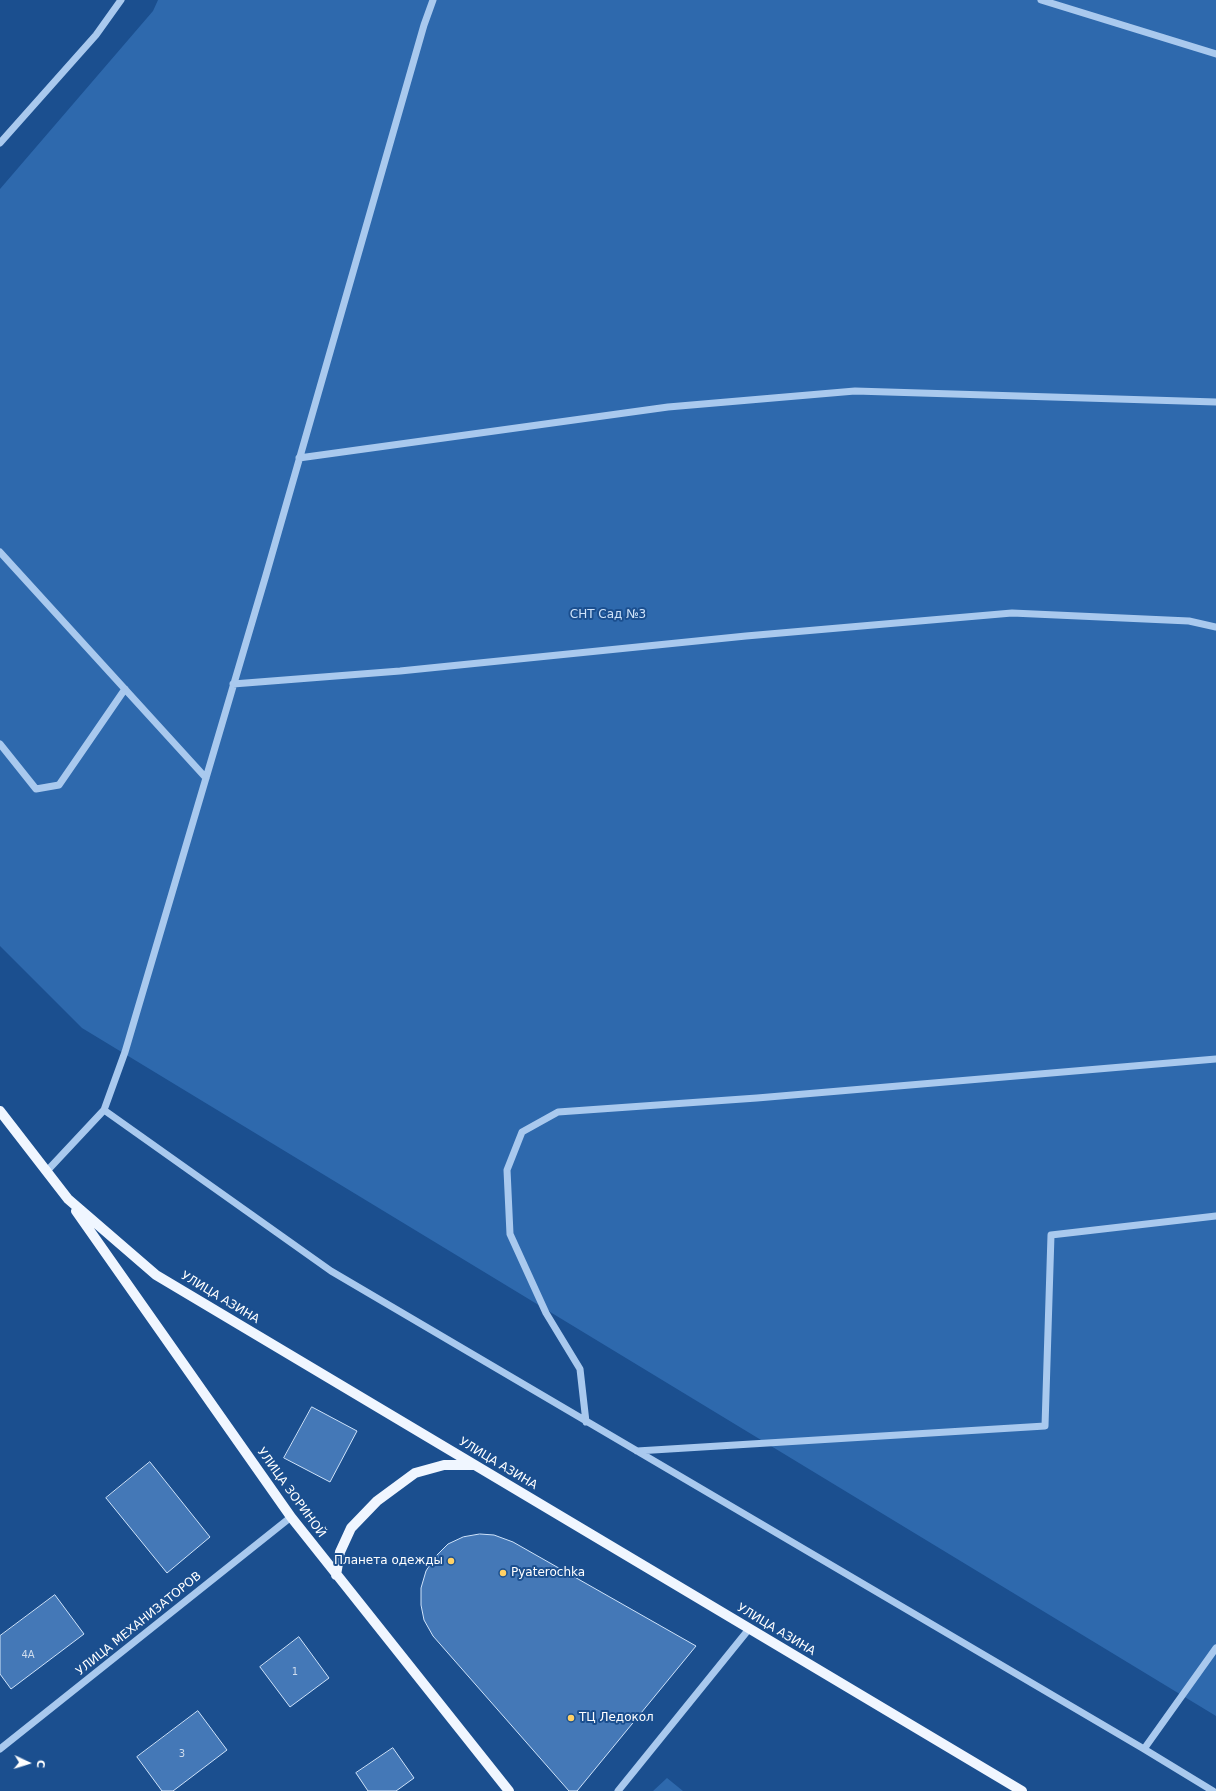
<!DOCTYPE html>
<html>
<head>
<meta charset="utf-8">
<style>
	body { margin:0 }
	#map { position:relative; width:1216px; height:1791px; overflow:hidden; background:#1b4f8f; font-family:"DejaVu Sans",sans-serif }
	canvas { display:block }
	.north { position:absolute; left:8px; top:1743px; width:40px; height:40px; -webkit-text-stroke:3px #1b4f8f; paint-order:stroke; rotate:94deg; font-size:11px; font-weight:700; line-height:16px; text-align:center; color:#fff }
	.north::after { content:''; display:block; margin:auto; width:14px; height:18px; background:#fff; clip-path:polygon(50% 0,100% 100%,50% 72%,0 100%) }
</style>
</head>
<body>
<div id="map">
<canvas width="1216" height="1791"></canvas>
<div class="north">С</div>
</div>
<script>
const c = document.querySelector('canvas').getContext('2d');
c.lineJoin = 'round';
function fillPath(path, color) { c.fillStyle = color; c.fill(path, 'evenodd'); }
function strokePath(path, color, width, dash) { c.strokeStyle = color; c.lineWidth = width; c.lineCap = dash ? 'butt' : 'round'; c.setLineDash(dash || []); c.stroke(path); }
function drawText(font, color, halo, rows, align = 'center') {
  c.font = font + ' "DejaVu Sans",sans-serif'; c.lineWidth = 4; c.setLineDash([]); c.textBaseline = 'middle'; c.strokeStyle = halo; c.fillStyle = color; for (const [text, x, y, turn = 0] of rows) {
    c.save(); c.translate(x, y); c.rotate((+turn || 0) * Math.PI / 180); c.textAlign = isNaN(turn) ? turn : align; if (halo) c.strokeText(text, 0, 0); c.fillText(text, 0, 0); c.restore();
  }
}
fillPath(new Path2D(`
	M 158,0 L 1216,0 L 1216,1716 L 82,1028 L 0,946 L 0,189 L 153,11 Z
	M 667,1778 L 683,1791 L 653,1791 Z`), '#2e69ad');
const building = new Path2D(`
	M 312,1407 L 357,1431 L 330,1482 L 284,1458 Z
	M 150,1462 L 210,1537 L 167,1573 L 106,1498 Z
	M 480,1534 L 494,1535 L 513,1542 L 696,1646 L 577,1791 L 569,1791 L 433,1636 L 424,1620 L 421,1605 L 421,1588 L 426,1571 L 434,1558 L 448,1544 L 463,1537 Z
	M 55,1595 L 84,1634 L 11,1689 L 0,1674 L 0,1636 Z
	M 299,1637 L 329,1678 L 290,1707 L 260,1667 Z
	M 198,1711 L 227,1750 L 173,1791 L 162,1791 L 137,1757 Z
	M 393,1748 L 414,1778 L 396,1791 L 368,1791 L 356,1773 Z`);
fillPath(building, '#4478b7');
strokePath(building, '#cfe3fa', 1);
strokePath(new Path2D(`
	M 1041,0 L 1216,54
	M 0,143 L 96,35 L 121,0
	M 299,458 L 668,407 L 855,391 L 1216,402
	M 0,552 L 206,778
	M 233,684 L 400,671 L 746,636 L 1012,613 L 1189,621 L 1216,627
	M 0,744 L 36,789 L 59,785 L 125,689
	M 104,1110 L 331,1271 L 1144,1749 L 1216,1648
	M 46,1172 L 104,1110 L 125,1052 L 266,575 L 424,25 L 433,0
	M 586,1422 L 580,1369 L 546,1313 L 510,1234 L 507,1170 L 522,1132 L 558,1112 L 757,1098 L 1216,1059
	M 637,1451 L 1045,1426 L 1051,1235 L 1216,1216
	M 0,1749 L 291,1517
	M 1144,1749 L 1213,1791
	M 618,1791 L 749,1629`), '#a9c9ee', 7);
strokePath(new Path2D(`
	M 0,1111 L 68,1199 L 156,1275 L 1022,1791
	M 76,1211 L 291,1517 L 509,1791
	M 336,1575 L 340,1552 L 351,1528 L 377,1501 L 415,1473 L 444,1465 L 474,1465`), '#f0f6ff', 10);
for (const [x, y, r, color] of [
	[451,1561,4,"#ffd166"],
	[503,1573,4,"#ffd166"],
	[571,1718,4,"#ffd166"]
]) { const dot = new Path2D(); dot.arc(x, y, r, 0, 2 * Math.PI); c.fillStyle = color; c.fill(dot); strokePath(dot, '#1b4f8f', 1.5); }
drawText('10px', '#d0dded', null, [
	["4А",28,1655],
	["1",295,1672],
	["3",182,1754]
]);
drawText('12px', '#cfe3fa', '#1b4f8f', [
	["СНТ Сад №3",608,615]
]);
drawText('12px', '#fff', '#1b4f8f', [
	["УЛИЦА АЗИНА",220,1298,31],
	["УЛИЦА АЗИНА",498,1464,31],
	["УЛИЦА ЗОРИНОЙ",291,1493,54],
	["УЛИЦА МЕХАНИЗАТОРОВ",139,1624,-39],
	["УЛИЦА АЗИНА",776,1630,31]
]);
drawText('12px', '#fff', '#1b4f8f', [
	["Планета одежды",443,1561,"right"],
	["Pyaterochka",511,1573],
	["ТЦ Ледокол",579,1718]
], 'left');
</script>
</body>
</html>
